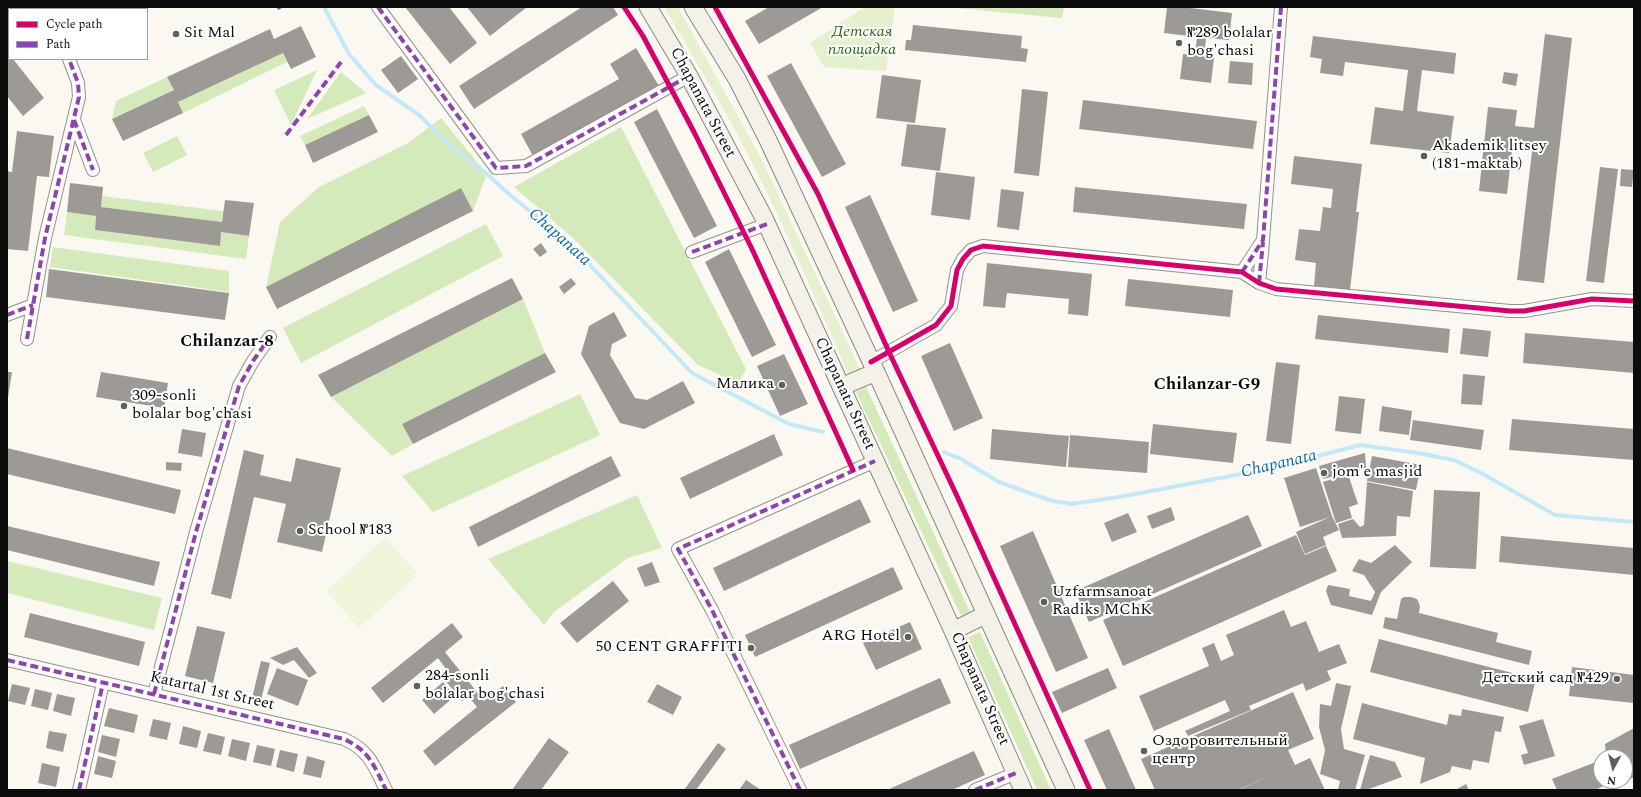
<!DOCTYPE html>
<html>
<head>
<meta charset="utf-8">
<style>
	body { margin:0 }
	#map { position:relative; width:1641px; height:797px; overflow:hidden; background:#faf8f0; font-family:Spectral,serif }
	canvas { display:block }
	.frame { position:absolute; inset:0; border:8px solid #0c0c0c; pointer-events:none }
	.legend { position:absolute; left:8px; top:8px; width:140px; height:52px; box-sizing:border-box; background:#fff; border:1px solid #9e9e9e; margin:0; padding:5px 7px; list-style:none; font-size:12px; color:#0c0c0c }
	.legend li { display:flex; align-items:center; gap:8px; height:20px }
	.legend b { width:20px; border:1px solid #9e9e9e }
	.north { position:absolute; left:1593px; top:749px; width:40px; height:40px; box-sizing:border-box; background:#fff; border:1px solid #9e9e9e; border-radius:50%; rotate:187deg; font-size:11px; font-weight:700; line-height:16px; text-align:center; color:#0c0c0c }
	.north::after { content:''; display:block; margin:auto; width:14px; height:18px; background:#5f5f5c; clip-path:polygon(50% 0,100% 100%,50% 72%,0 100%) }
</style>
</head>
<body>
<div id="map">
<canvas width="1641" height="797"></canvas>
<div class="frame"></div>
<ul class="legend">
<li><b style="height:5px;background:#d6006c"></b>Cycle path</li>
<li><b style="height:5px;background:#8e44ad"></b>Path</li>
</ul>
<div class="north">N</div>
</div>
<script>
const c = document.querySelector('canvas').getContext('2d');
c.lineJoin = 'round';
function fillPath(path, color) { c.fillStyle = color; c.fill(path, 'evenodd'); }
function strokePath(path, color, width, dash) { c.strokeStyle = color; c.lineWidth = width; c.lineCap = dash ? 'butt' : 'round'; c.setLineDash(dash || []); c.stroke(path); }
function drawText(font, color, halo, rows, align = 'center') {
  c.font = font + ' Spectral,serif'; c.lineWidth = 4; c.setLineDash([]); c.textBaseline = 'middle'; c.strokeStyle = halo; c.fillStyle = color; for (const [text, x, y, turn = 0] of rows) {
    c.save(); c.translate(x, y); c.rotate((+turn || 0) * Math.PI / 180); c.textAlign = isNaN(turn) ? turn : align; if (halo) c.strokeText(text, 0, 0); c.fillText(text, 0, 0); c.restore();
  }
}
fillPath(new Path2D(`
	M 664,7 L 678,7 L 761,158 L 862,373 L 850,378 C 818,306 788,233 752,162 C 725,109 694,58 664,7 Z
	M 865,7 L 895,7 L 886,71 L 824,67 L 810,43 Z`), '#e5f1ce');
fillPath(new Path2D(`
	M 946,7 L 1064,7 L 1062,18 Z
	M 283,53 L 287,62 L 183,113 L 178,102 Z
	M 317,70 L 291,125 L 274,90 Z
	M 341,72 L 366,93 L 307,119 Z
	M 167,77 L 174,90 L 112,119 L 116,101 Z
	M 364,106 L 369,115 L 305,145 L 300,136 Z
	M 441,118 L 487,174 L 473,211 L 461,189 L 266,287 L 280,222 L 319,187 L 408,143 Z
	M 621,127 L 746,369 L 738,383 L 698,365 L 573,238 L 514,187 Z
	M 177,136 L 187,155 L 153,172 L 143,153 Z
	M 102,196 L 223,211 L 222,222 L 101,207 Z
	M 67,212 L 96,216 L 95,230 L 219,246 L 221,232 L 249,236 L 246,259 L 64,235 Z
	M 486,224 L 503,256 L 301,363 L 283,328 Z
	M 53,247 L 229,271 L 229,292 L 50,267 Z
	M 523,299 L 545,353 L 402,424 L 413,444 L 392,456 L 331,397 Z
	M 866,387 L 971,614 L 962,618 L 856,392 Z
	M 580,394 L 600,435 L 433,512 L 402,476 Z
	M 637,495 L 662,548 L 628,558 L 554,612 L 544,625 L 488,559 Z
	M 7,561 L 162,598 L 154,630 L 7,593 Z
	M 980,632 L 1051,790 L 1037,790 L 968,637 Z`), '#d5eabb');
fillPath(new Path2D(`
	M 385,538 L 418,574 L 359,628 L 326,591 Z`), '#eef5d8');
strokePath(new Path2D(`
	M 324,7 L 349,54 L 376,85 L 419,115 L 453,148 L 487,174 L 509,194 L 571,245 L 692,373 L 789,424 L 823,432
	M 944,452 L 961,459 L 999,482 L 1049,500 L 1071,504 L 1119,497 L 1268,469 L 1360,445 L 1418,453 L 1454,460 L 1483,474 L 1555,515 L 1634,522`), '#c3e8f8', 4);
fillPath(new Path2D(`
	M 405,7 L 449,7 L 477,43 L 450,64 Z
	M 467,7 L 527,7 L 490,36 Z
	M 582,7 L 613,7 L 618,15 L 474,109 L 459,86 Z
	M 769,7 L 823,7 L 759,44 L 745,21 Z
	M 1167,7 L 1182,7 L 1232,13 L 1229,40 L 1206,38 L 1204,57 L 1214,58 L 1211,83 L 1180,79 L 1183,54 L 1195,55 L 1197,37 L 1164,33 Z
	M 913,25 L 1022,36 L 1021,48 L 1028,49 L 1026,62 L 905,50 L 906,40 L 911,40 Z
	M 301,26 L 316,57 L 291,69 L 283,53 L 178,102 L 183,113 L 123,141 L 112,119 L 174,90 L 167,77 L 270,29 L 274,39 Z
	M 1545,34 L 1572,38 L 1544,283 L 1517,280 L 1533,143 L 1513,140 L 1507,194 L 1479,191 L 1488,107 L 1517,110 L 1515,126 L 1534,128 Z
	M 1313,36 L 1456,53 L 1454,74 L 1422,70 L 1417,111 L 1454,116 L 1449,153 L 1370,144 L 1375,107 L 1403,111 L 1408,70 L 1345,62 L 1343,76 L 1320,73 L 1322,59 L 1310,57 Z
	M 636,48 L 659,86 L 533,156 L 521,134 L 619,79 L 610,64 Z
	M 7,52 L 9,55 L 9,59 L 13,59 L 44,98 L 23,116 L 7,96 Z
	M 401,56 L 418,79 L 398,93 L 381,70 Z
	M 1230,61 L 1253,63 L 1252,85 L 1228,83 Z
	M 791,63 L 846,164 L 822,177 L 767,76 Z
	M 1504,72 L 1518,74 L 1516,86 L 1502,83 Z
	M 882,75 L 921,80 L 915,123 L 876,118 Z
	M 1022,89 L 1048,92 L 1039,176 L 1014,173 Z
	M 1083,100 L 1257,121 L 1253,149 L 1079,129 Z
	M 657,109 L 717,226 L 694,238 L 634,122 Z
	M 369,115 L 378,132 L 313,163 L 305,145 Z
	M 907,124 L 946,128 L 940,171 L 901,166 Z
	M 17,131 L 54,136 L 49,177 L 37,176 L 28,251 L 7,249 L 7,171 L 12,172 Z
	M 1294,156 L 1362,164 L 1356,212 L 1359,212 L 1350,290 L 1314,286 L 1316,263 L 1295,260 L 1299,229 L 1320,231 L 1323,207 L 1331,208 L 1333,189 L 1291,184 Z
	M 1600,167 L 1618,169 L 1604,283 L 1586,281 Z
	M 1621,169 L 1634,170 L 1632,187 L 1620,186 Z
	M 936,172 L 975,177 L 970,220 L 931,215 Z
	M 70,183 L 103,187 L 101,207 L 222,222 L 225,200 L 254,203 L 249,236 L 221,232 L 220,246 L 95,230 L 96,216 L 67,212 Z
	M 1075,187 L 1247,204 L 1244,229 L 1073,212 Z
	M 461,188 L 473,211 L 277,309 L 266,287 Z
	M 1001,189 L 1024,192 L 1019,230 L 997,227 Z
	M 870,195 L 918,301 L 893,312 L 845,207 Z
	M 541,243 L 547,252 L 540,257 L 533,249 Z
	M 729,249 L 776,345 L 752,357 L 705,262 Z
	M 987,263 L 1092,274 L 1088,316 L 1068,314 L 1069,299 L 1007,293 L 1005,308 L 983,306 Z
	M 49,269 L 229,293 L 225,320 L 46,297 Z
	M 512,278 L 523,299 L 331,397 L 318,375 Z
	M 571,278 L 576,284 L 564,294 L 559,287 Z
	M 1128,279 L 1233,290 L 1230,317 L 1125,306 Z
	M 614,312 L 627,336 L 612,344 L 610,355 L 635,398 L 647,400 L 683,381 L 695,403 L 644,429 L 620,423 L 581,354 L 589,326 Z
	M 1318,315 L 1450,329 L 1448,353 L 1315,339 Z
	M 1463,328 L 1491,331 L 1488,357 L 1460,354 Z
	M 1525,333 L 1634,342 L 1634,373 L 1523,363 Z
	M 950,343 L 983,418 L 954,431 L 921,356 Z
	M 545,353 L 556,372 L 413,444 L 402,424 Z
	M 784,354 L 808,404 L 780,416 L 757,366 Z
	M 1276,362 L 1300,365 L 1291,444 L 1266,441 Z
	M 7,372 L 12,372 L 8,398 L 7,398 Z
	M 101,372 L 168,383 L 164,408 L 96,397 Z
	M 1463,374 L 1485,376 L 1482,405 L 1461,404 Z
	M 1339,396 L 1365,399 L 1361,434 L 1335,431 Z
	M 1382,406 L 1412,411 L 1409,435 L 1379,431 Z
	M 1512,419 L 1634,429 L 1634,460 L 1509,450 Z
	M 1413,420 L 1484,430 L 1481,450 L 1410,440 Z
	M 1153,424 L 1237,433 L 1233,463 L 1150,454 Z
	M 182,429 L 206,433 L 202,457 L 178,453 Z
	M 992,429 L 1069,436 L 1066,467 L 990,459 Z
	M 774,434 L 783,455 L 690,499 L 680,478 Z
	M 1070,435 L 1149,442 L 1147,473 L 1068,467 Z
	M 7,448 L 181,490 L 175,514 L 7,474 Z
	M 244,450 L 264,455 L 260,475 L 291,482 L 296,458 L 341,468 L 322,552 L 277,542 L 286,504 L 254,497 L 231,599 L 211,594 Z
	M 1365,453 L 1366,468 L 1323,479 L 1319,466 Z
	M 611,456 L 621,476 L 478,547 L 469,527 Z
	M 1372,456 L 1421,465 L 1416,490 L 1367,481 Z
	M 166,462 L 182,463 L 181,471 L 166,470 Z
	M 1316,468 L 1332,516 L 1339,530 L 1323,537 L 1326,545 L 1305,554 L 1296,532 L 1330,517 L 1300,527 L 1284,478 Z
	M 1348,474 L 1358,504 L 1349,507 L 1352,518 L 1336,523 L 1323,482 Z
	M 1367,482 L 1413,491 L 1410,517 L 1397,516 L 1396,536 L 1342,538 L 1338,524 L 1353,519 L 1360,527 L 1364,525 Z
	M 1434,490 L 1480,492 L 1476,569 L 1430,567 Z
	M 860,499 L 871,522 L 724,591 L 713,568 Z
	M 1171,507 L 1175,520 L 1152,529 L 1147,516 Z
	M 1128,513 L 1137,532 L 1112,542 L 1104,523 Z
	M 1248,515 L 1262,546 L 1089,622 L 1075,591 Z
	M 7,526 L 160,562 L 154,586 L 7,550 Z
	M 1033,531 L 1088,658 L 1056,672 L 1000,546 Z
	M 1296,535 L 1305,555 L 1326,546 L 1337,571 L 1123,666 L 1103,620 Z
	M 1501,536 L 1634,548 L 1634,575 L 1499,562 Z
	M 1395,545 L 1412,562 L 1381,592 L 1372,615 L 1331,605 L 1326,591 L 1328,585 L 1350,589 L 1349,596 L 1371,601 L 1375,592 L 1364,575 L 1352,571 L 1359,559 L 1371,563 Z
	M 652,562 L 660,582 L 645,587 L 637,568 Z
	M 893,567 L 903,589 L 755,657 L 745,635 Z
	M 613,581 L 629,601 L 577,643 L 560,623 Z
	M 1404,597 L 1411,597 L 1417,599 L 1420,606 L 1419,613 L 1498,633 L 1496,642 L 1532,651 L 1529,665 L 1383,628 L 1385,617 L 1397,619 L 1401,599 Z
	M 1284,610 L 1291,627 L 1306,621 L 1319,652 L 1339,644 L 1347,663 L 1327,671 L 1331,680 L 1306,691 L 1303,683 L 1249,706 L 1251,710 L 1188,736 L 1185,731 L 1230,711 L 1225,700 L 1154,731 L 1139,696 L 1209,666 L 1202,648 L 1214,643 L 1221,661 L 1234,655 L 1226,635 Z
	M 30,613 L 145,642 L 139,666 L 24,637 Z
	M 910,622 L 922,649 L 876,670 L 863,643 Z
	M 452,623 L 463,637 L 445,652 L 484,701 L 503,686 L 516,702 L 435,766 L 423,751 L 477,707 L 468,696 L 462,701 L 440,674 L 446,669 L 438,658 L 383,703 L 371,688 Z
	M 197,626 L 225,632 L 213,683 L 185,676 Z
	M 1379,639 L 1536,679 L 1528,712 L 1370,672 Z
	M 297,647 L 317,673 L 309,678 L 294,660 L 283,665 L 270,658 Z
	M 261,661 L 270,663 L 260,704 L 251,702 Z
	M 1572,667 L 1634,675 L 1634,703 L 1569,696 Z
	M 277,668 L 308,680 L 298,706 L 267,694 Z
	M 1108,668 L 1117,688 L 1062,713 L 1052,692 Z
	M 940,678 L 951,703 L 800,769 L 789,745 Z
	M 443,682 L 455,696 L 434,714 L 422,700 Z
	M 1336,683 L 1351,686 L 1341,729 L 1344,749 L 1365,755 L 1355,790 L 1338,790 L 1340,781 L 1320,774 L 1325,750 L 1319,727 L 1320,704 L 1331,706 Z
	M 12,684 L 30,688 L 25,705 L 8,701 Z
	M 657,684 L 682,697 L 673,715 L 647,702 Z
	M 35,689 L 52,693 L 48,710 L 31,706 Z
	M 1293,692 L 1314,739 L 1288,750 L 1295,765 L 1310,758 L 1325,790 L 1239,790 L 1274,774 L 1238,790 L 1155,790 L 1141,759 Z
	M 57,694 L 75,698 L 71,716 L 53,711 Z
	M 1362,703 L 1447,725 L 1449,714 L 1461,716 L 1462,709 L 1504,717 L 1501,732 L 1495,731 L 1489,763 L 1473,760 L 1471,770 L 1452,766 L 1450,772 L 1420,784 L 1425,758 L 1353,739 Z
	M 109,708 L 138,715 L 134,733 L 104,726 Z
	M 153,719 L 171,723 L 167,740 L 149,736 Z
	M 1543,719 L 1555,756 L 1524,765 L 1521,755 L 1528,753 L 1519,726 Z
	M 183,726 L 201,731 L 197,748 L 179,744 Z
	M 1634,728 L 1634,777 L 1617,785 L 1615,781 L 1625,781 L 1625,757 L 1606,757 L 1605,744 Z
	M 1109,729 L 1136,790 L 1107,790 L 1084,740 Z
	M 49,731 L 67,734 L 63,752 L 46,748 Z
	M 208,733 L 225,737 L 221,755 L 203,751 Z
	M 102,735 L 120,739 L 116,757 L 98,752 Z
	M 549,738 L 569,752 L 541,790 L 512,790 Z
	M 232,739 L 250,743 L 246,761 L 228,756 Z
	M 718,743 L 726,749 L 696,790 L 684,790 Z
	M 257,745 L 275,749 L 271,766 L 253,762 Z
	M 280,750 L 298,754 L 294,772 L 276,767 Z
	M 974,751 L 985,775 L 952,790 L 887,790 Z
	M 1370,755 L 1395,762 L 1402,777 L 1366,790 L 1360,790 Z
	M 98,756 L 116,761 L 112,778 L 94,774 Z
	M 307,756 L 325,761 L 321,778 L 303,774 Z
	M 1601,760 L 1601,781 L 1614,781 L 1595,790 L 1557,790 L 1552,779 Z
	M 42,763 L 60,767 L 56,787 L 38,783 Z
	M 746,780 L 761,790 L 739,790 Z
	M 1466,784 L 1469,790 L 1455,790 Z`), '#9d9a96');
const minor = new Path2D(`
	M 48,7 L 49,9
	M 378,7 L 496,168 L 526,166 L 689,76
	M 74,120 L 93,170
	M 692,252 L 767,224
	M 1242,272 L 1263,240 L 1281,7
	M 1259,283 L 1263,242
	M 7,315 L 33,305
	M 27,339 L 45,238 L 79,97 L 78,83 L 69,59
	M 871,362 L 936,325 L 951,306 L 957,270 L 963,259 L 971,250 L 983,246 L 1242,272 L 1259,283 L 1276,289 L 1510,311 L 1524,311 L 1592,299 L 1634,301
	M 7,660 L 344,739 C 370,751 374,766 386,790
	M 154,694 L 196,532 L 239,386 L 253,361 L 270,337
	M 79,790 L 103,683
	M 800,790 L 712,610 L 678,549 L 875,461
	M 975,790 L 1016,773`);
const secondary = new Path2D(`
	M 648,7 L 689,76 L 764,218 L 953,631 L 1023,790
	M 693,7 L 737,79 L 768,140 L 876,372 L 1066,790
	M 841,387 L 876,372
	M 953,631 L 985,615`);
strokePath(minor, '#93928f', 14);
strokePath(secondary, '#8a8985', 19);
strokePath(minor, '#fefefd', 12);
strokePath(secondary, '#f4f2e8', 17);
strokePath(new Path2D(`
	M 48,7 L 49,9
	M 279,7 L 280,9
	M 378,7 L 496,168 L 526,166 L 689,76
	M 74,120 L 93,170
	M 286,135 L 341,62
	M 692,252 L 767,224
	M 1242,272 L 1263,240 L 1281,7
	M 1259,283 L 1263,242
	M 7,315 L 33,305
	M 27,339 L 45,238 L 79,97 L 78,83 L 69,59
	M 7,660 L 344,739 C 370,751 374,766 386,790
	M 154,694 L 196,532 L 239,386 L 253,361 L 270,337
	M 79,790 L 103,683
	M 800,790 L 712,610 L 678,549 L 875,461
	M 975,790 L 1016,773`), '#8e44ad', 4, [8, 4]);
strokePath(new Path2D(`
	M 624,7 L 643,36 L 694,132 L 752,249 L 853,470
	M 715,7 L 818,194 L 889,352 L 957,496 L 1090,790
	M 871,362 L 936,325 L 951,306 L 957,270 L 963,259 L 971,250 L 983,246 L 1242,272 L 1259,283 L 1276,289 L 1510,311 L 1524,311 L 1592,299 L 1634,301`), '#d6006c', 5);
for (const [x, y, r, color] of [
	[176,34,4,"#5f5f5c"],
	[1179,43,4,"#5f5f5c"],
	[1424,156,4,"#5f5f5c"],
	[782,385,4,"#5f5f5c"],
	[124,406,4,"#5f5f5c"],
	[1324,473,4,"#5f5f5c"],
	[300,531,4,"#5f5f5c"],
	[1044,602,4,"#5f5f5c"],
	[908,637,4,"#5f5f5c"],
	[751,648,4,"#5f5f5c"],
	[1617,679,4,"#5f5f5c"],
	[417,686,4,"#5f5f5c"],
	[1144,751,4,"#5f5f5c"]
]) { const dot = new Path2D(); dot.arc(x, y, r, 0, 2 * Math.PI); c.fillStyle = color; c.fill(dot); strokePath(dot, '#fff', 1.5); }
drawText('italic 16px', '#2c6918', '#fff', [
	["Детская",862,33],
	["площадка",862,51]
]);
drawText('16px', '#0c0c0c', '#fff', [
	["Sit Mal",184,34],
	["№289 bolalar",1187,34],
	["bog'chasi",1187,52],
	["Akademik litsey",1432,147],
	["(181-maktab)",1432,165],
	["Малика",774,385,"right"],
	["309-sonli",132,397],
	["bolalar bog'chasi",132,415],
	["jom'e masjid",1332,473],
	["School №183",308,531],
	["Uzfarmsanoat",1052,593],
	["Radiks MChK",1052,611],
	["ARG Hotel",900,637,"right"],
	["50 CENT GRAFFITI",743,648,"right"],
	["284-sonli",425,677],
	["bolalar bog'chasi",425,695],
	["Детский сад №429",1609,679,"right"],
	["Оздоровительный",1152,742],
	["центр",1152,760]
], 'left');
drawText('16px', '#0c0c0c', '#fff', [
	["Chapanata Street",702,103,62],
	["Chapanata Street",844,394,65],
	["Chapanata Street",979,689,66],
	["Katartal 1st Street",212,692,13]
]);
drawText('italic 17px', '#0c6aa7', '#fff', [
	["Chapanata",559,238,42],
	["Chapanata",1279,465,-13]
]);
drawText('bold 17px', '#0c0c0c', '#fff', [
	["Chilanzar-8",227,343],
	["Chilanzar-G9",1207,386]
]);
</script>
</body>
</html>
